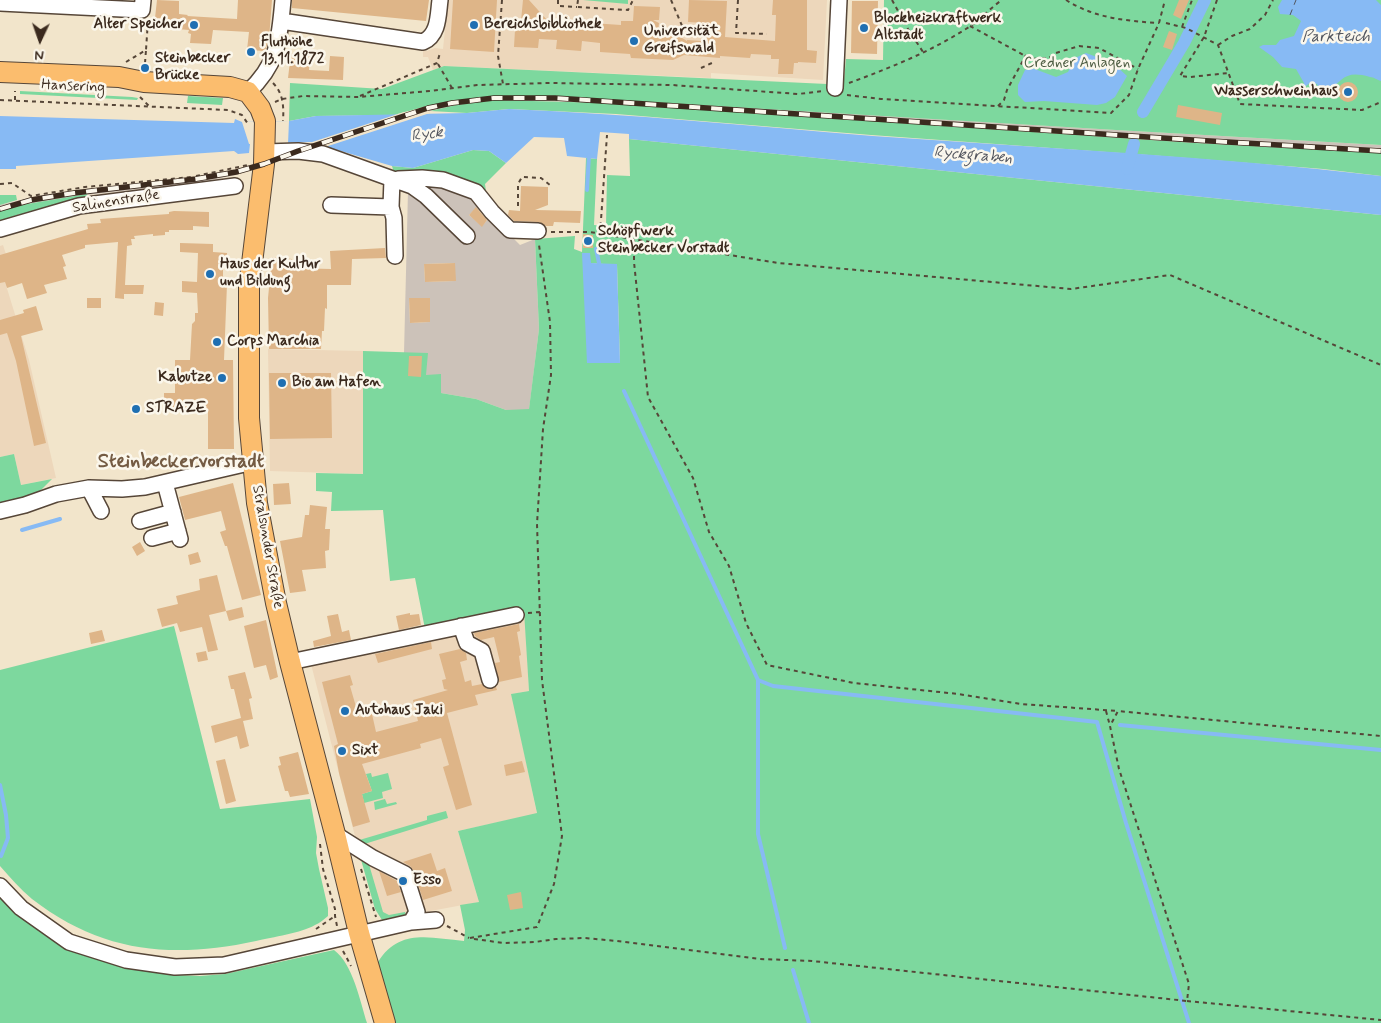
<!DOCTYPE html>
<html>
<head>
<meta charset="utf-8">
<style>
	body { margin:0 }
	#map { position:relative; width:1381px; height:1023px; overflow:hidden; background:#f2e5cb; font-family:Mynerve,sans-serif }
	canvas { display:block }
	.north { position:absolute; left:15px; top:15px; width:50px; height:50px; -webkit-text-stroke:4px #fbf7ec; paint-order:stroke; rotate:183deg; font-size:14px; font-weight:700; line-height:20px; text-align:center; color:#3b2a1e }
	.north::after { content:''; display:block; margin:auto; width:18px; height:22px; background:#3b2a1e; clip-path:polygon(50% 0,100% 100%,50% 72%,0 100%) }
</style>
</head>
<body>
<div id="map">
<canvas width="1381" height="1023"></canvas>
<div class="north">N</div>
</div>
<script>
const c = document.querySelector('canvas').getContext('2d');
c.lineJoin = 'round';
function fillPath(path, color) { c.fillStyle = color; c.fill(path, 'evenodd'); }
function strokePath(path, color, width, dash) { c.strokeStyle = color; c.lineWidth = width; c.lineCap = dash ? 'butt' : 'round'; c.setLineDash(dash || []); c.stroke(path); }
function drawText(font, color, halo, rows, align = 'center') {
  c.font = font + ' Mynerve,sans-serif'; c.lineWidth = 5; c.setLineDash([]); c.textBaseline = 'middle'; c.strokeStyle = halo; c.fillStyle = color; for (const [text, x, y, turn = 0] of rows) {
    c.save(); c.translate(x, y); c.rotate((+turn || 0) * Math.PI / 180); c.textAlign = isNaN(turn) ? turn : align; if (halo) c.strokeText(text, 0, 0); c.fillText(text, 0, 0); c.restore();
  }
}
fillPath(new Path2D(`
	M 448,0 L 827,0 L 823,80 L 711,73 L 711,78 L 444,66 L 433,70 L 428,57 L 423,57 L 423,51 L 427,51 L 435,48 L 443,49 Z
	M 3,245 L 14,279 L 5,282 L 29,360 L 56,478 L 21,485 L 14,454 L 0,457 L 0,246 Z
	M 268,349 L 363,351 L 363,474 L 270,471 Z
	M 525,617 L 529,691 L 512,694 L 537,814 L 458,831 L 479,902 L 382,920 L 375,909 L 360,856 L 311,664 Z`), '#edd7bb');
fillPath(new Path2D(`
	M 495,96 L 591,98 L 1116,130 L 1381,145 L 1381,153 L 1195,143 L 605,103 L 495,100 L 456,105 L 430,111 L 236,175 L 196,183 L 86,195 L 21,205 L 0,211 L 0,205 L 42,195 L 85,189 L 196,177 L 236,170 L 252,166 L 427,106 L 455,101 Z
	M 415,181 L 465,190 L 520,245 L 535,239 L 539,329 L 529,410 L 506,410 L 476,399 L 441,393 L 404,353 L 408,191 ZM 476,208 L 489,218 L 482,226 L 469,215 ZM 454,263 L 455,281 L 425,282 L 424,264 ZM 409,298 L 430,298 L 430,322 L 410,323 Z`), '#ccc2b9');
fillPath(new Path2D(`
	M 583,0 L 628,0 L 628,4 Z
	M 884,0 L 1381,0 L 1381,145 L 1116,130 L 549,96 L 495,96 L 455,101 L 427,106 L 394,115 L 316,116 L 289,121 L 290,83 L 382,89 L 444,66 L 827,84 L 844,80 L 846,59 L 883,60 Z
	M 20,91 L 132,97 L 138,98 L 137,100 L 20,94 Z
	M 188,96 L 223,98 L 222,105 L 187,103 Z
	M 495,100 L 605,103 L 1195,143 L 1381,153 L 1381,176 L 1323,169 L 1162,156 L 871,135 L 616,114 L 509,109 L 467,113 L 430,111 L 456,105 Z
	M 629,139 L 1381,215 L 1381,1023 L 393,1023 L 378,962 C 399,928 430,938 464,941 L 465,930 L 460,905 L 479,902 L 458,831 L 537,813 L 511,694 L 529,691 L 524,611 L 425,629 L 415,578 L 390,581 L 383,510 L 331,511 L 332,492 L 316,491 L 316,473 L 363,474 L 363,351 L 428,353 L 426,375 L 441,374 L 441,393 L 476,399 L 506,410 L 529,409 L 539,329 L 535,239 L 575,236 L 574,249 L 582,252 L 586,158 L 597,159 L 594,225 L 606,226 L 607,175 L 630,176 ZM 590,253 L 590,263 L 617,265 L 620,363 L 587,363 Z
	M 473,150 L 489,151 L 506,163 L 485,184 L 486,191 L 463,183 L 395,176 L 392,166 L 413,168 Z
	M 87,194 L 88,200 L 25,217 L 20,214 L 0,221 L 0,211 L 21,205 Z
	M 0,195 L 16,195 L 17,200 L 0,205 Z
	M 14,454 L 21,485 L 52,479 L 34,497 L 0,505 L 0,457 Z
	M 174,626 L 220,809 L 310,799 L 317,837 L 316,853 L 319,869 L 328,908 L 328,916 C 324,919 320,923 315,925 C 302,933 272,937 256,941 C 172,959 102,953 32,899 C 20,889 10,877 0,866 L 0,670 Z
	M 371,773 L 372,777 L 388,773 L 392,789 L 382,792 L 383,798 L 364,803 L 362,794 L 372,791 L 366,774 Z
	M 385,799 L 387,804 L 396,802 L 397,804 L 375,810 L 374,802 Z
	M 446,811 L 448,818 L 358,846 L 356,841 L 427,820 L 427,816 Z
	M 360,856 L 368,861 L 383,912 L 389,915 L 405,912 L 406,915 L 382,920 L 375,909 Z
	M 0,896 L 124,967 L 175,975 L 200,976 L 225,974 L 334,950 C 353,964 360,1001 367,1023 L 0,1023 Z`), '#7dd89e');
fillPath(new Path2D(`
	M 1282,0 L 1376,0 L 1381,5 L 1381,81 C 1377,80 1374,77 1370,77 C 1345,70 1343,79 1326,94 L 1321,93 L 1317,84 L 1310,83 L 1303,88 L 1304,83 L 1296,69 L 1282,67 L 1273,57 L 1259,47 L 1263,45 L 1276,45 L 1280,40 L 1294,36 L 1301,21 L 1293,15 L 1280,14 L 1278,7 Z
	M 1086,53 L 1113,63 L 1127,76 L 1115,97 L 1106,103 L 1097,105 L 1044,101 L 1025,102 L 1018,95 L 1018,85 L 1025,70 L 1032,68 L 1056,77 L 1068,72 L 1075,58 Z
	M 509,109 C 631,114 752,126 873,136 C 1042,148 1212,156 1381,176 L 1381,215 L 629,139 L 629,134 L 600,132 L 597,159 L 567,156 L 564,138 L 534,137 L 506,163 L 489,151 L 473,150 L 413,168 L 392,166 L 310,142 L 250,144 L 249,153 L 238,154 L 234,151 L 16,166 L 16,169 L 0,169 L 0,116 L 234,123 L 235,119 L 242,122 L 289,121 L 316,116 L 467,113 Z
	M 582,253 L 590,253 L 591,263 L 617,264 L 620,363 L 587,363 Z`), '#87baf4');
fillPath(new Path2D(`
	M 429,110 L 430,113 L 322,148 L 306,144 L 404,112 Z
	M 289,121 L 288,144 L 249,144 L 242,122 Z`), '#f2e5cb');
strokePath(new Path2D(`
	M 587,190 L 589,155
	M 596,249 L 599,263
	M 624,391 L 758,680 L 773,686 L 1097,722 L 1126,823 L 1189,1023
	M 22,530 L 60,519
	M 758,680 L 758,834 L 785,948
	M 1120,725 L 1381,750
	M 0,785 L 6,815 L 8,838 L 1,856
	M 793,970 L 809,1023`), '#87baf4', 4);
strokePath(new Path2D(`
	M 1143,112 L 1184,43 L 1205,0
	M 1127,169 L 1134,144`), '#87baf4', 12);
strokePath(new Path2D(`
	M 1290,15 L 1296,0`), '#52555e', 1, [6, 5]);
fillPath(new Path2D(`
	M 157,0 L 179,1 L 179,14 L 188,15 L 187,16 L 237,19 L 238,0 L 272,0 L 269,39 L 265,51 L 247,50 L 249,32 L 213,30 L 211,44 L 190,43 L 191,34 L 188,33 L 189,30 L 154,27 Z
	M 292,0 L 429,0 L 426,21 L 292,8 Z
	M 453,0 L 497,0 L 494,52 L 450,49 Z
	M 523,0 L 529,0 L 547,20 L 621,25 L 621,21 L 633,21 L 634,6 L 660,7 L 659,20 L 653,20 L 659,23 L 658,32 L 674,33 L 687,41 L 687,40 L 703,41 L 704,23 L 688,22 L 689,0 L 727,1 L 725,37 L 775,41 L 776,15 L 772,15 L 773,0 L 807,0 L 807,50 L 817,51 L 816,63 L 798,62 L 798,63 L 794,63 L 793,74 L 778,74 L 779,59 L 771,59 L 771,55 L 751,54 L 750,58 L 720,56 L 720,58 L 684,55 L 673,60 L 631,58 L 630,54 L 600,52 L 600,43 L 582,41 L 581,51 L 556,49 L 557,40 L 539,39 L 538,48 L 514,47 L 515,30 L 520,31 Z
	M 1179,0 L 1189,0 L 1181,19 L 1173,15 Z
	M 852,1 L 878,1 L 877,54 L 851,53 Z
	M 1169,31 L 1177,34 L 1172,50 L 1163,47 Z
	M 291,53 L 310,54 L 309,70 L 329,71 L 330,56 L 344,57 L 343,80 L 288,78 Z
	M1338 92a10 10 0 1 1 20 0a10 10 0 1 1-20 0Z
	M 1178,105 L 1222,113 L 1220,125 L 1176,117 Z
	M 521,186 L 548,187 L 548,205 L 535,210 L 581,211 L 580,223 L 554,222 L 553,226 L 546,226 L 538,222 L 514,221 L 508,215 L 509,210 L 520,211 Z
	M 476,207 L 487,220 L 482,227 L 469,215 Z
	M 174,211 L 209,212 L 209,227 L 193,226 L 193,230 L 169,230 L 169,232 L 165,232 L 165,235 L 153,236 L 153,234 L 134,236 L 135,239 L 131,239 L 132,245 L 127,246 L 125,285 L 144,285 L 143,294 L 124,294 L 124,299 L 115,298 L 118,242 L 85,245 L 85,248 L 62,255 L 66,266 L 63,267 L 67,279 L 44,285 L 47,293 L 27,299 L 22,283 L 7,288 L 5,282 L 0,283 L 0,255 L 88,229 L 87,224 L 101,223 L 100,219 L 169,214 L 169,212 Z
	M 583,234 L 593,235 L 593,248 L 583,248 Z
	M 180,243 L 213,244 L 213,252 L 227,253 L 227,265 L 223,265 L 223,284 L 227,284 L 224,360 L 233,360 L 234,449 L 208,449 L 208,409 L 164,412 L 164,393 L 175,393 L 175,360 L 190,360 L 192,324 L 195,321 L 195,313 L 198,313 L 197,293 L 182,292 L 182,281 L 197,282 L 198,253 L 180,252 Z
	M 385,248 L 386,258 L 352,259 L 351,285 L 327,285 L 327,309 L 325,308 L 324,331 L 322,331 L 321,349 L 269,349 L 268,298 L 272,257 L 292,259 L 291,268 L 331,269 L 330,251 Z
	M 455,263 L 456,281 L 425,282 L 424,264 Z
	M 87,298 L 101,298 L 101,308 L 87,308 Z
	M 409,298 L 430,298 L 430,322 L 410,323 Z
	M 155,302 L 164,303 L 163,316 L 154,315 Z
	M 36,306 L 43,330 L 21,336 L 46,443 L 34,446 L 16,361 L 7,333 L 0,335 L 0,320 L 24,313 L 23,310 Z
	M 409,356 L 422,356 L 421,377 L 408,376 Z
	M 269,373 L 331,373 L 332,438 L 270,439 Z
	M 233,483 L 261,595 L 242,600 L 228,550 L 227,546 L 225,546 L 220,532 L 226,530 L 221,511 L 185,520 L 179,497 Z
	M 289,483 L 291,504 L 274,505 L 273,484 Z
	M 310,505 L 327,507 L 325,529 L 330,529 L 329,550 L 325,551 L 326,568 L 302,570 L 306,591 L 290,593 L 280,541 L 302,537 L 305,515 L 309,515 Z
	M 140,542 L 145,551 L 137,556 L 132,547 Z
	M 198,552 L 201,562 L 190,565 L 188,555 Z
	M 217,575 L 226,611 L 209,615 L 218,650 L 208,652 L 202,627 L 180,632 L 177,623 L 162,627 L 157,609 L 178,604 L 176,596 L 200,590 L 199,579 Z
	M 242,607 L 244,617 L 229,621 L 226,611 Z
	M 410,613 L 410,615 L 419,614 L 421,625 L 399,630 L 396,616 Z
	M 338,614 L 342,632 L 349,630 L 351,640 L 314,647 L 313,641 L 331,636 L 327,616 Z
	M 266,620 L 278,677 L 270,680 L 266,665 L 254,668 L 244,626 Z
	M 519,624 L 520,631 L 517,632 L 521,655 L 519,656 L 522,677 L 499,682 L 495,663 L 500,662 L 494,637 L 481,640 L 475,636 L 474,633 Z
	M 102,630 L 105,641 L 91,644 L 89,633 Z
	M 431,642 L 432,649 L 378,663 L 375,654 Z
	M 460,649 L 466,653 L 467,660 L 460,662 L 465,682 L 471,680 L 472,686 L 482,684 L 488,689 L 496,687 L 497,690 L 475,695 L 478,705 L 447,713 L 472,805 L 456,810 L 443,767 L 449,765 L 441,738 L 420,744 L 421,748 L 362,764 L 372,791 L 362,794 L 370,822 L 353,827 L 339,773 L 334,746 L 338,744 L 322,682 L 350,675 L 353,685 L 350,686 L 359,717 L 372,714 L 376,732 L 418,721 L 413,700 L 448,690 L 444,689 L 442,680 L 446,679 L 439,654 Z
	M 206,651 L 208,660 L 198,662 L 196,653 Z
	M 245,672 L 252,698 L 249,699 L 253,719 L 243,721 L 249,746 L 240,749 L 237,736 L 215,743 L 211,726 L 241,718 L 234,689 L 231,689 L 228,676 Z
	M 298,752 L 309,794 L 290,797 L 288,791 L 285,791 L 278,766 L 281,765 L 279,757 Z
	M 225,759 L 236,801 L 226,804 L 216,761 Z
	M 522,761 L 525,772 L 506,776 L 504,765 Z
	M 431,853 L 437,871 L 445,868 L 452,891 L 423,900 L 414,871 L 410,866 L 403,862 Z
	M 379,871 L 397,881 L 401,892 L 387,896 Z
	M 521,892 L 523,908 L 510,910 L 507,895 Z`), '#deb588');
const minor = new Path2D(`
	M 0,3 L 142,10 L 143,0
	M 281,21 L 423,42 C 439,35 438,15 440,0
	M 835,88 L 839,0
	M 248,92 C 279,63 279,40 283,0
	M 265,152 L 298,151 L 323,154 L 412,186 L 426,196 L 467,236
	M 398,179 L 422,178 L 443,180 L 476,192 L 492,212 L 510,230 L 538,231
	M 331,205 L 391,207 L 392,179
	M 391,207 L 394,218 L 395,256
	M 0,229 L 79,206 L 235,186
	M 165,483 L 180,539
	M 89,488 L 101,511
	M 0,511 L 25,505 L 56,494 L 89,488 L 122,489 L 145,487 L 253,462
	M 140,521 L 173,512
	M 152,538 L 178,531
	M 461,626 L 467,643 L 482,651 L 490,680
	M 290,662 L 516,615
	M 335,834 L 373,858 L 405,874 L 417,912 L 411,922
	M 0,886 L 21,908 L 69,942 L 126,960 L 175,967 L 224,965 L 411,922 L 436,920`);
const major = new Path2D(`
	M 0,72 L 119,77 L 144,82 L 230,87 L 248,92 L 260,108 L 265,121 L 264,164 L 249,288 L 249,418 L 257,503 L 276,603 L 290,662 L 335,834 L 359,933 L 385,1023`);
strokePath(minor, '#564638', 18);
strokePath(major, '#564638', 22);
strokePath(new Path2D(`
	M 502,0 L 498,56 L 503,84
	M 558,0 L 558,6 L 577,7
	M 578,0 L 577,7 L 628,10 L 633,0
	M 671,0 L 683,28
	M 738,0 L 736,33 L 767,34
	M 892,0 L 908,29 L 923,52
	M 1066,0 C 1094,18 1126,21 1159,23
	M 1217,0 L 1204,37 L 1180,76 L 1190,77 L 1228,73
	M 1166,23 L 1186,28 L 1218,45 L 1240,104 L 1362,110 L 1381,102
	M 970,26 L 1031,59 L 1049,58 L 1056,53 L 1079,46 L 1099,48 L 1138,69
	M 1182,27 L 1192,0
	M 1218,45 L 1232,36 L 1250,29 L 1265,15 L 1273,0
	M 126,62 L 146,50 L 148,20
	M 145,63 L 146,50
	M 438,64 L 452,88
	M 701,68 L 714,62
	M 273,83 C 283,93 284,106 283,121
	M 849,83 C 890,68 932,51 969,27 C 981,19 990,8 1002,0
	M 847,95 L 881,99 L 1111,113 L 1129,95 L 1138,69 L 1159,23 L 1165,0
	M 360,96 L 437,63 L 440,53
	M 140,97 L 149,106
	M 0,100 L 228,110 L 242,115 L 248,124
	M 15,100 L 15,91
	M 275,102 L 282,99 L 303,96 L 358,97 L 430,91 L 477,85 L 550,83 L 672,85 L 798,94 L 823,91
	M 998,106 L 1004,100 L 1007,90 L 1026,55
	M 196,176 L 248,165
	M 0,184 L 12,183 L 31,196 L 85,187 L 192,177
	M 518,206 L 518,184 L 522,177 L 541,178 L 550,185
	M 551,232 L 590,232 L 778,263 L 1071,289 L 1170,275 L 1381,365
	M 600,234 L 607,135
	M 634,240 L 634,262 L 648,397 L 693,478 L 709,532 L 729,566 L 746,623 L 767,665 L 854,683 L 958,694 L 1021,704 L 1118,711
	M 528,613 L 540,612
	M 1106,711 L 1110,726
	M 320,844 L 323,869 L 335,909 L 335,916 L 337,926
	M 361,869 L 376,917
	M 447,926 L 469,938
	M 316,929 L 335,916
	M 470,938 L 537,927 L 554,884 L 562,836 L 542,680 L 537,524 L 543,429 L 551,375 L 550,322 L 539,245
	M 474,939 L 504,943 L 535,942 L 556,939 L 585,938 L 617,941 L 760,959 L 812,961 L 1187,1001 L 1189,984 L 1119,769 L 1110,726 L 1118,711 L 1381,736
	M 343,951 L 351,966
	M 1187,1001 L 1381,1020`), '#564638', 2, [4, 4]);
strokePath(minor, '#fff', 15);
strokePath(major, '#fbbd6e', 20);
const rail = new Path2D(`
	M 0,209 L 31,200 L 74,193 L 196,179 L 236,172 L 264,164 L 298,151 L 428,108 L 452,103 L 494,98 L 555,98 L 1193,140 L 1381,151`);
strokePath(rail, '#3b2a1e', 5.5);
strokePath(rail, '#fbf7ec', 4, [11]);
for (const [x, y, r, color] of [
	[194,25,5,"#1f6fb2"],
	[474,25,5,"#1f6fb2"],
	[864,28,5,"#1f6fb2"],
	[634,41,5,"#1f6fb2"],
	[251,52,5,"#1f6fb2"],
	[145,68,5,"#1f6fb2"],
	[1348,92,5,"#1f6fb2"],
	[588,241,5,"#1f6fb2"],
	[210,274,5,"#1f6fb2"],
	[217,342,5,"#1f6fb2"],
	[222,378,5,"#1f6fb2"],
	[282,383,5,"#1f6fb2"],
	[136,409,5,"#1f6fb2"],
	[345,711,5,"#1f6fb2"],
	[342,751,5,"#1f6fb2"],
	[403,881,5,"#1f6fb2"]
]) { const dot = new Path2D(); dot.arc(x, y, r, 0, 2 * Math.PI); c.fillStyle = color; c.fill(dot); strokePath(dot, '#fbf7ec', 2); }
drawText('bold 15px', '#3b2a1e', '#fbf7ec', [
	["Blockheizkraftwerk",874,19],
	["Altstadt",874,36],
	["Alter Speicher",184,25,"right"],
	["Bereichsbibliothek",484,25],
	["Universität",644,32],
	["Greifswald",644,49],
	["Fluthöhe",261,43],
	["13.11.1872",261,60],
	["Steinbecker",155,59],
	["Brücke",155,76],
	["Wasserschweinhaus",1338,92,"right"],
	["Schöpfwerk",598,232],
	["Steinbecker Vorstadt",598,249],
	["Haus der Kultur",220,265],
	["und Bildung",220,282],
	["Corps Marchia",227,342],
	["Kabutze",212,378,"right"],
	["Bio am Hafen",292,383],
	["STRAZE",146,409],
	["Autohaus Jaki",355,711],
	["Sixt",352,751],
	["Esso",413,881]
], 'left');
drawText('15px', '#4f5e44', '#fbf7ec', [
	["Credner Anlagen",1077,64]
]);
drawText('15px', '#3b2a1e', '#fbf7ec', [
	["Hansering",73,87,3],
	["Salinenstraße",116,202,-9],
	["Stralsunder Straße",267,547,80]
]);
drawText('italic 16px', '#52555e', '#fbf7ec', [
	["Parkteich",1336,38],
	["Ryck",427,135,-8],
	["Ryckgraben",973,156,5]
]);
drawText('bold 20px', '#745b43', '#fbf7ec', [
	["Steinbeckervorstadt",181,463]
]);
</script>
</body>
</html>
